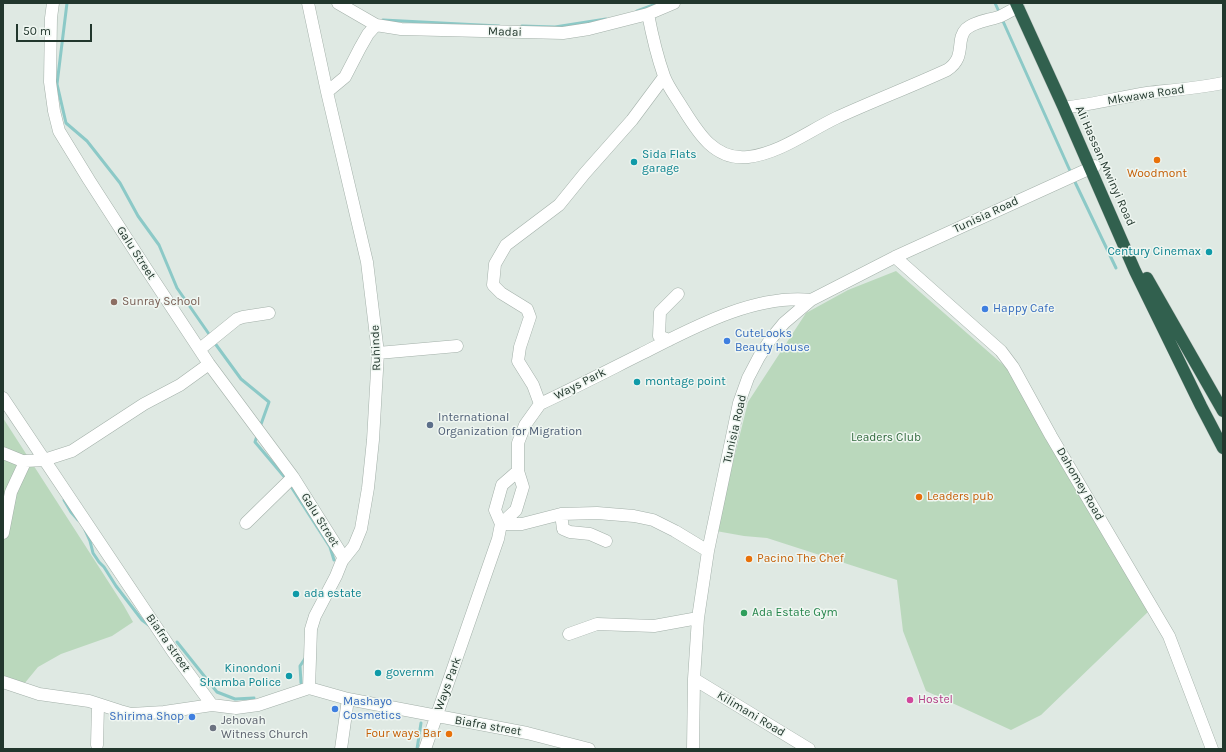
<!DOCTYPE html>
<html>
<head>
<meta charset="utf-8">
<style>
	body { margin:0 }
	#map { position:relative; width:1226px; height:752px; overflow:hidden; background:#dfe9e3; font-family:Karla,sans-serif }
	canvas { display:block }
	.frame { position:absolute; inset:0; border:4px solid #22372d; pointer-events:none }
	.scale { position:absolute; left:16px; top:24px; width:76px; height:18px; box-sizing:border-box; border:2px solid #22372d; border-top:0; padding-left:5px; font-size:12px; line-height:14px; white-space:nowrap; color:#22372d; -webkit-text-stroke:3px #eff6f1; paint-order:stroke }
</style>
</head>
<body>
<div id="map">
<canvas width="1226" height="752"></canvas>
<div class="frame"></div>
<div class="scale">50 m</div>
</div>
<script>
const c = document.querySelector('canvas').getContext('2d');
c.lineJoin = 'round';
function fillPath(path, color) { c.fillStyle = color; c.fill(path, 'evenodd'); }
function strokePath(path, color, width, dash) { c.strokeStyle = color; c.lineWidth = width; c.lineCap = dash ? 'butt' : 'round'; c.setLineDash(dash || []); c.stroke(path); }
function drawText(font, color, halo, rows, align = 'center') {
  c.font = font + ' Karla,sans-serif'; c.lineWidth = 3; c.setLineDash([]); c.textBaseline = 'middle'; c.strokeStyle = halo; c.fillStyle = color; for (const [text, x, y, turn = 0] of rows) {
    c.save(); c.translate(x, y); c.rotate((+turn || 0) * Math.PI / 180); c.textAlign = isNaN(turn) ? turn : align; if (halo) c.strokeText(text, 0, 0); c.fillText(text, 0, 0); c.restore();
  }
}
fillPath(new Path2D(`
	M 896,271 L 1016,376 L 1074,487 L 1150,610 L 1041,715 L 1011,730 L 926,691 L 903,631 L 897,580 L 767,538 L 744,536 L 716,531 L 748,402 L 806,313 L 848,290 Z
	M 3,418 L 124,606 L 133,622 L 112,636 L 61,654 L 38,667 L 24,684 L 3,682 Z`), '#bad8bc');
strokePath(new Path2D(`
	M 67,3 L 57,84 L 66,123 L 87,141 L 120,183 L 138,216 L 159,245 L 177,288 L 211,337
	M 995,3 L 1000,14
	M 637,11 L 659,3
	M 1002,19 L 1071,173
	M 383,20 L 499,26
	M 522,26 L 555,27 L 606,19
	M 1074,180 L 1116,268
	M 214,342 L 241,379 L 269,402 L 260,427
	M 257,436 L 255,442 L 287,480
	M 290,485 L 330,547 L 334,560
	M 64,500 L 71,512 L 78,520
	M 85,530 L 90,541 L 93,553 L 99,562 L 104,567 L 116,586 L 142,620 L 150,626
	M 177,642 L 217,692 L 235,699 L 254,698
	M 301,683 L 300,666 L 306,657
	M 417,749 L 421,723`), '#8cc9c7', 3);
const minor = new Path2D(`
	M 53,3 L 51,18 L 50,82 L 54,111 L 59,131 L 89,180 L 147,270 L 209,364 L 293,477 L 342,555 L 346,556
	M 308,3 L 327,92 L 367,262 L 378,353 L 373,440 L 368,488 L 361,529 L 354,546 L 342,561 L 336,576 L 315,616 L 311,629 L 309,688
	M 338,3 L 376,25 L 401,29 L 563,33 L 589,29 L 648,14 L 674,3
	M 648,14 C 652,35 657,56 664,76 C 668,87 676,97 682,107 C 697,131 714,161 748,157 C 780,153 807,132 836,118 C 873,101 910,87 947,70 C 967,57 955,40 966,29 C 975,21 991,20 1001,16 C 1007,13 1012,10 1018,7
	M 327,92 L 345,77 L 360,48 L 368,34 L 376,25
	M 1069,107 C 1095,104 1121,97 1147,93 C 1173,90 1198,88 1223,83
	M 895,257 L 1001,351 L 1013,367 L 1051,436 L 1169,636 L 1212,749
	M 669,340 L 659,336 L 660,312 L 678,294
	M 200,349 L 237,319 L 243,317 L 269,313
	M 378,353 L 457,346
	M 3,398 L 173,652 L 212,705 L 236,708 L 258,705 L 309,688 L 348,699 L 527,733 L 589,749
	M 540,404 L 533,385 L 518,361 L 520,347 L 530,317 L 527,309 L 501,293 L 493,285 L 495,264 L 506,245 L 559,205 L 585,173 L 632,120 L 664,77
	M 3,453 L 25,462 L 25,461 L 44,460 L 72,451 L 144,404 L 180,385 L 209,364
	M 518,471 L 502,485 L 495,510 L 501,524 L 522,524 L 561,514 L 597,513 L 634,516 L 653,520 L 675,531 L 708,551
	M 561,514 L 563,529 L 570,532 L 590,534 L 606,541
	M 246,523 L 293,477
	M 3,533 L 11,492 L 25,462
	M 569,634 L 597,624 L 654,626 L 698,618
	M 694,679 L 809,749
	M 3,682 L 39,694 L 89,701 L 120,711 L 131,714 L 164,712 L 212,705
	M 97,745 L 98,705
	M 341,749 L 348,699
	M 425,749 L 498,539 L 501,524 L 516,510 L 523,487 L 518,471 L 518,443 L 525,425 L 540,404 C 574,388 607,371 641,354 C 691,329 753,294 811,300
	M 693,749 L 694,679 L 698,618 L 708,551 L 739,403 L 748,378 L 759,357 L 770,340 L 784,323 L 811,300 L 895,257 L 1095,166`);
const highway = new Path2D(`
	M 1016,3 L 1063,106 L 1135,271 L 1201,406 L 1223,448
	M 1147,278 L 1223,411`);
strokePath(minor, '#a3b0a9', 13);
strokePath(highway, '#bdc3c0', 13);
strokePath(minor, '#fff', 12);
strokePath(highway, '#31604e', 12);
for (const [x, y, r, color] of [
	[1157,160,4,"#e8710a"],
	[634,162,4,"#0f9aa8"],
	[1209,252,4,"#0f9aa8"],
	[114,302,4,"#8d6e63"],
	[985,309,4,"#3f7fe0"],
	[727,341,4,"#3f7fe0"],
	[637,382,4,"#0f9aa8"],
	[430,425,4,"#5c6f8a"],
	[919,497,4,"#e8710a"],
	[749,559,4,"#e8710a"],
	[296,594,4,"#0f9aa8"],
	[744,613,4,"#2e9e5b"],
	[378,673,4,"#0f9aa8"],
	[289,676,4,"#0f9aa8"],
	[910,700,4,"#d1479c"],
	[335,709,4,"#3f7fe0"],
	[192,717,4,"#3f7fe0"],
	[213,728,4,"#6b7280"],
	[449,734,4,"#e8710a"]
]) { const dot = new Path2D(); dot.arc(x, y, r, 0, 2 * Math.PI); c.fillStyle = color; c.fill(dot); strokePath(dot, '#eff6f1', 1.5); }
drawText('12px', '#22372d', '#eff6f1', [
	["Madai",505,32,2],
	["Mkwawa Road",1146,95,-9],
	["Ali Hassan Mwinyi Road",1105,166,66],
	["Tunisia Road",986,215,-25],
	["Galu Street",136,253,57],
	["Ruhinde",376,348,-92],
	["Ways Park",580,384,-27],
	["Tunisia Road",735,429,-77],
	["Dahomey Road",1080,484,60],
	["Galu Street",320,520,58],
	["Biafra street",168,643,55],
	["Ways Park",448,684,-70],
	["Kilimani Road",751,714,31],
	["Biafra street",488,726,10]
]);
drawText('12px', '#0d838f', '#eff6f1', [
	["Sida Flats",642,155],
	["garage",642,169],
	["Century Cinemax",1201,252,"right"],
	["montage point",645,382],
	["ada estate",304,594],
	["Kinondoni",281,669,"right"],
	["Shamba Police",281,683,"right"],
	["governm",386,673]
], 'left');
drawText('12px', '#c56008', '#eff6f1', [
	["Woodmont",1157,174,"center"],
	["Leaders pub",927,497],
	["Pacino The Chef",757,559],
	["Four ways Bar",441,734,"right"]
], 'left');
drawText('12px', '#785e54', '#eff6f1', [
	["Sunray School",122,302]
], 'left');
drawText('12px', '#366cbe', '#eff6f1', [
	["Happy Cafe",993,309],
	["CuteLooks",735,334],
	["Beauty House",735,348],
	["Mashayo",343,702],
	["Cosmetics",343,716],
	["Shirima Shop",184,717,"right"]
], 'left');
drawText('12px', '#4e5e75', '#eff6f1', [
	["International",438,418],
	["Organization for Migration",438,432]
], 'left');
drawText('12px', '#30693c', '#eff6f1', [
	["Leaders Club",886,438]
]);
drawText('12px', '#27864d', '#eff6f1', [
	["Ada Estate Gym",752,613]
], 'left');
drawText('12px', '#b23c85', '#eff6f1', [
	["Hostel",918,700]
], 'left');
drawText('12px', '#5b616d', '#eff6f1', [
	["Jehovah",221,721],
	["Witness Church",221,735]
], 'left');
</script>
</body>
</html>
